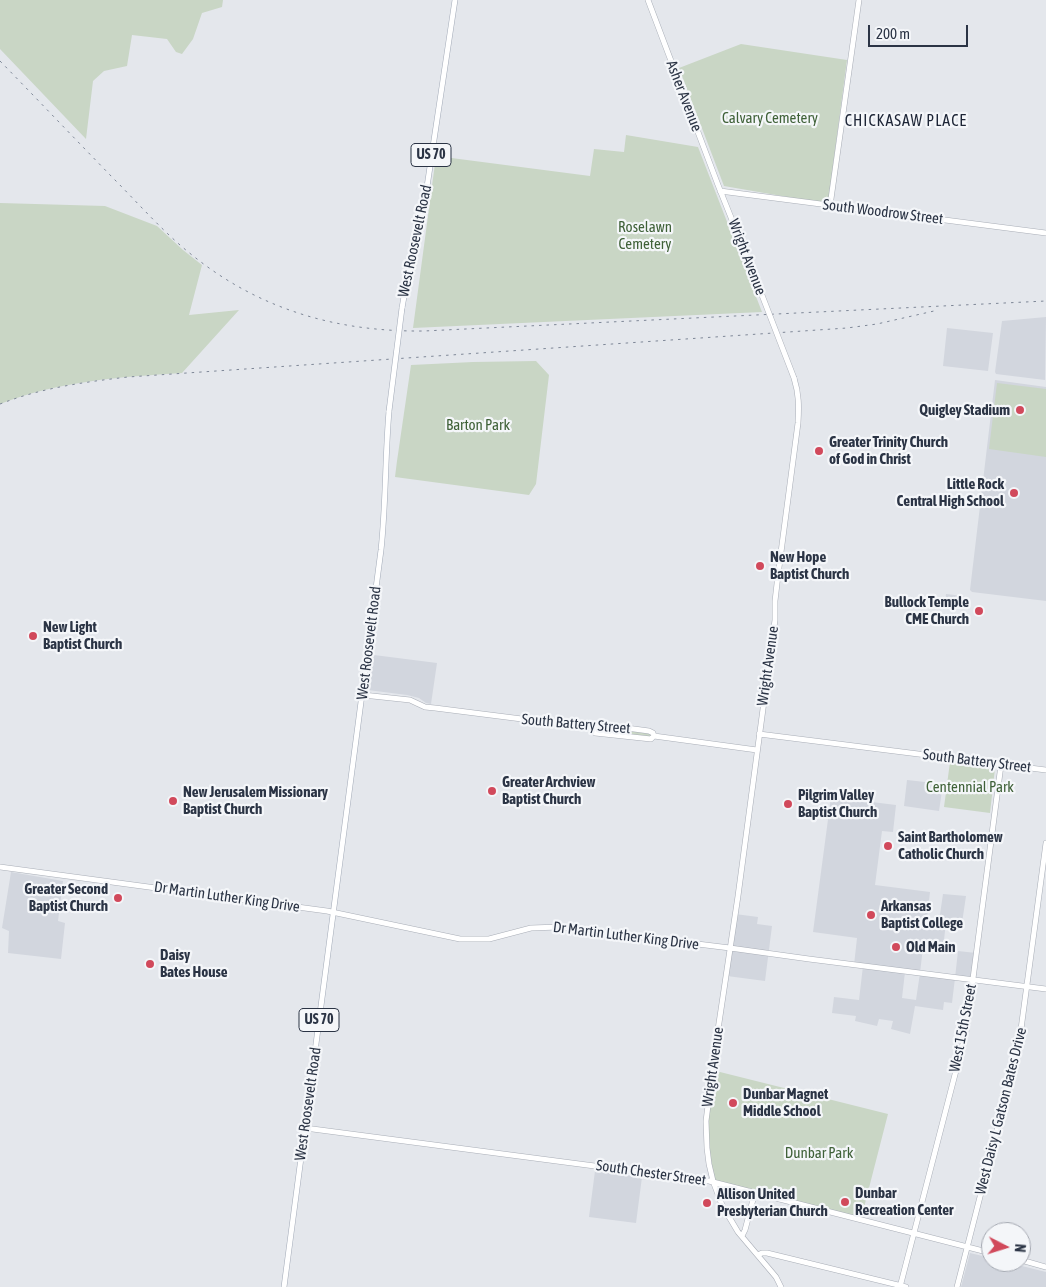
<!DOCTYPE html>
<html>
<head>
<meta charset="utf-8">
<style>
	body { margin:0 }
	#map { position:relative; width:1046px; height:1287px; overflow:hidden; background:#e4e7ec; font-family:"Asap Condensed",sans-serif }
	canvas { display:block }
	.north { position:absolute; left:981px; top:1222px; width:50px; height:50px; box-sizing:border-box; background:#f4f6f9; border:1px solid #a4a8b1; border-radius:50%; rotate:95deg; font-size:14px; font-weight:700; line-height:20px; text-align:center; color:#2b3445 }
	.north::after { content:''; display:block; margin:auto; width:18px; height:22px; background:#d1495b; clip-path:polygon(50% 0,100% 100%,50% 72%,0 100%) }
	.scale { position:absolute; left:868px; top:25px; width:100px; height:22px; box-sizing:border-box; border:2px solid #2b3445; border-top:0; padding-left:6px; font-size:15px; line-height:18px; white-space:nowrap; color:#2b3445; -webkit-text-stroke:4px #f4f6f9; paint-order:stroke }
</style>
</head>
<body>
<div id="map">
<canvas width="1046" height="1287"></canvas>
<div class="north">N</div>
<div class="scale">200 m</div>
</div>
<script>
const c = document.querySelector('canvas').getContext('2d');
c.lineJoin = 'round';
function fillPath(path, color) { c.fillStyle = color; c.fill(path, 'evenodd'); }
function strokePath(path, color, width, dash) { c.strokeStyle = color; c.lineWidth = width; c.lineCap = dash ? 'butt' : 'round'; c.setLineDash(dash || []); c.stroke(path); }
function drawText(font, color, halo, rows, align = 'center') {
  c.font = font + ' "Asap Condensed",sans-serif'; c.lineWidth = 4.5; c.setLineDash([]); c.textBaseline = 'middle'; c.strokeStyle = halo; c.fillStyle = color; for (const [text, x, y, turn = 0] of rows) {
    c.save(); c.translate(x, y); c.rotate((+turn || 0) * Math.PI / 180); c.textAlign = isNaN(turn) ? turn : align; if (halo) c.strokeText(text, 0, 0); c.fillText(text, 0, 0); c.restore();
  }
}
fillPath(new Path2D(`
	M 1046,317 L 1045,380 L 996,374 L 995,372 L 1002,321 Z
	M 947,328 L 993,333 L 988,371 L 943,366 Z
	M 995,380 L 1046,387 L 1046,601 L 972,592 L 970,590 Z
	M 946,594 L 963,596 L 964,597 L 963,606 L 945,604 Z
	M 374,655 L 437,663 L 431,704 L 426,703 L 419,698 L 407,695 L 368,690 Z
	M 907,780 L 943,784 L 939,811 L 904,806 Z
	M 831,797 L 896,805 L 893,832 L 882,831 L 875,885 L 930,892 L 927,919 L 939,921 L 943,894 L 966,896 L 962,923 L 946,922 L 943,949 L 923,947 L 920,973 L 955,978 L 958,951 L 976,953 L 973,980 L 955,978 L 952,1003 L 944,1002 L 943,1010 L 915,1006 L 910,1034 L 891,1029 L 893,1021 L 879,1019 L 877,1026 L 855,1021 L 856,1016 L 832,1013 L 834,997 L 859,1000 L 863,966 L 854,965 L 857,938 L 813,932 ZM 905,972 L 920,973 L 916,1000 L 902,998 Z
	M 11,872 L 63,881 L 58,921 L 65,923 L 61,959 L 8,953 L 9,931 L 2,928 Z
	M 735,914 L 758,917 L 757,924 L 772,926 L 765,981 L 727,976 Z
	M 595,1171 L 642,1177 L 636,1223 L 589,1217 Z
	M 970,1253 L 991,1258 L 991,1262 L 1006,1262 L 1046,1272 L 1046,1287 L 961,1287 Z`), '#d2d6de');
fillPath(new Path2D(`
	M 0,0 L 223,0 L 222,7 L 202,13 L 193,39 L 182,54 L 176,52 L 167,39 L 132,35 L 127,66 L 104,71 L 93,81 L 86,139 L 0,49 Z
	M 741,44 L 847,60 L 828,204 L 724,186 L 679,68 Z
	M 626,135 L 698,147 L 762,312 L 413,328 L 436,156 L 590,176 L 594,149 L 624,152 Z
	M 0,203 L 105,206 L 157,226 L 183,250 L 202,265 L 189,315 L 239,310 L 182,373 C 120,377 58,381 0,404 Z
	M 536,361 L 549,375 L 536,484 L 529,495 L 395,477 L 397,461 L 411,365 L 473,362 Z
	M 997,383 L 1046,389 L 1046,457 L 989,449 Z
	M 597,726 L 650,733 L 652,734 L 651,737 L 599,732 L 596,730 Z
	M 950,762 L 995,768 L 990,813 L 944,807 Z
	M 712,1070 L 888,1114 L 861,1219 L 713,1182 L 706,1124 Z`), '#c9d6c5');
const secondary = new Path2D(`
	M 648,0 L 718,185 L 760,290
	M 720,191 L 1046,233
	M 830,206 L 859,0
	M 363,695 L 410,700 L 425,707 L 435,708 L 593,728 L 597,724 L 649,731 L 653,733 L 654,736 L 757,750
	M 593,728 L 595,733 L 651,739 L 654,736
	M 759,734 L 1046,770
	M 0,867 L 327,911 L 460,939 L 489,939 L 531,928 L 559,927 L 730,948 L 809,959 L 1046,989
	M 305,1128 L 709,1181 L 991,1253
	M 742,1236 L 745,1230 L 755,1192
	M 758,1255 L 762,1253 L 767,1253 L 906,1287
	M 1021,1260 L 1046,1267
	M 781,1287 L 776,1277 L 738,1232 L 722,1205 L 713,1181 L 709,1164 L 707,1148 L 706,1121 L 716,1043 L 738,896 L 767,679 L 775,620 L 775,601 L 778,575 L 798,423 C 799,406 799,394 794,378
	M 900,1287 L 966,1032 L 1001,765
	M 957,1287 L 1019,1044 L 1046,843`);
const primary = new Path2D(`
	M 402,308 L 410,262 L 425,200 L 455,0
	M 284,1287 L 381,550 C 386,504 385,458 389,411`);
strokePath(secondary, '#a9aeb7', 6);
strokePath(primary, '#a3abb8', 6);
strokePath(secondary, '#fff', 5);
strokePath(primary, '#fff', 5);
strokePath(new Path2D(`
	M 0,61 C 38,100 75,139 113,178 C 139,204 163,232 192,255 C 260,310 338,332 424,331 L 1046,301
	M 0,404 C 41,388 84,382 128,377 L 847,328 L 877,324 L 934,311`), '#7d8696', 1, [2.5, 5]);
const secondaryBridge = new Path2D(`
	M 760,290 L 794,378`);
const primaryBridge = new Path2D(`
	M 389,411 L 402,308`);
strokePath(secondaryBridge, '#a9aeb7', 6, []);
strokePath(primaryBridge, '#a3abb8', 6, []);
strokePath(secondaryBridge, '#fff', 5);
strokePath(primaryBridge, '#fff', 5);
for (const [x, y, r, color] of [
	[1020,410,5,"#d1495b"],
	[819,451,5,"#d1495b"],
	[1014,493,5,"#d1495b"],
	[760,566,5,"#d1495b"],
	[979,611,5,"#d1495b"],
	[33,636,5,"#d1495b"],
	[492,791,5,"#d1495b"],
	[173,801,5,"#d1495b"],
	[788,804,5,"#d1495b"],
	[888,846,5,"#d1495b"],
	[118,898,5,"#d1495b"],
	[871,915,5,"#d1495b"],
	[896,947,5,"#d1495b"],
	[150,964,5,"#d1495b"],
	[733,1103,5,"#d1495b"],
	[845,1202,5,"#d1495b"],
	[707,1203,5,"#d1495b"]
]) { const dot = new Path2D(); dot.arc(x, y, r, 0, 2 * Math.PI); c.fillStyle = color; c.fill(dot); strokePath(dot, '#f4f6f9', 2); }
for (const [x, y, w] of [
	[431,155,40],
	[319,1020,40]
]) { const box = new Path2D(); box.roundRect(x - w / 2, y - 11.5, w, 23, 4); c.fillStyle = '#f4f6f9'; c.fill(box); strokePath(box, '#2b3445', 1); }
drawText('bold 14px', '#2b3445', null, [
	["US 70",431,155],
	["US 70",319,1020]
]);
drawText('15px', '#2b3445', '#f4f6f9', [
	["Asher Avenue",684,96,69],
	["South Woodrow Street",883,212,7],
	["West Roosevelt Road",415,241,-78],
	["Wright Avenue",747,257,69],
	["West Roosevelt Road",369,643,-83],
	["Wright Avenue",768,666,-82],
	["South Battery Street",576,724,5],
	["South Battery Street",977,761,7],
	["Dr Martin Luther King Drive",227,897,8],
	["Dr Martin Luther King Drive",626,936,7],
	["West 15th Street",963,1028,-79],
	["Wright Avenue",713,1067,-82],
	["West Roosevelt Road",308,1104,-82],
	["West Daisy L Gatson Bates Drive",1001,1111,-76],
	["South Chester Street",651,1173,8]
]);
drawText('15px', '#3f6138', '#f4f6f9', [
	["Calvary Cemetery",770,118],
	["Roselawn",645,227],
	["Cemetery",645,244],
	["Barton Park",478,425],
	["Centennial Park",970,787],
	["Dunbar Park",819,1153]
]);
drawText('bold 15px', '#2b3445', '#f4f6f9', [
	["Quigley Stadium",1010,410,"right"],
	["Greater Trinity Church",829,442],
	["of God in Christ",829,459],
	["Little Rock",1004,484,"right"],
	["Central High School",1004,501,"right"],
	["New Hope",770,557],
	["Baptist Church",770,574],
	["Bullock Temple",969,602,"right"],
	["CME Church",969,619,"right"],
	["New Light",43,627],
	["Baptist Church",43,644],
	["Greater Archview",502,782],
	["Baptist Church",502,799],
	["New Jerusalem Missionary",183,792],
	["Baptist Church",183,809],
	["Pilgrim Valley",798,795],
	["Baptist Church",798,812],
	["Saint Bartholomew",898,837],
	["Catholic Church",898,854],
	["Greater Second",108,889,"right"],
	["Baptist Church",108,906,"right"],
	["Arkansas",881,906],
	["Baptist College",881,923],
	["Old Main",906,947],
	["Daisy",160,955],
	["Bates House",160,972],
	["Dunbar Magnet",743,1094],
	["Middle School",743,1111],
	["Dunbar",855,1193],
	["Recreation Center",855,1210],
	["Allison United",717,1194],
	["Presbyterian Church",717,1211]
], 'left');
c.letterSpacing = '1px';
drawText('16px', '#1d2536', '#f4f6f9', [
	["CHICKASAW PLACE",906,121]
]);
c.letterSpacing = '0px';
</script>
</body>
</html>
